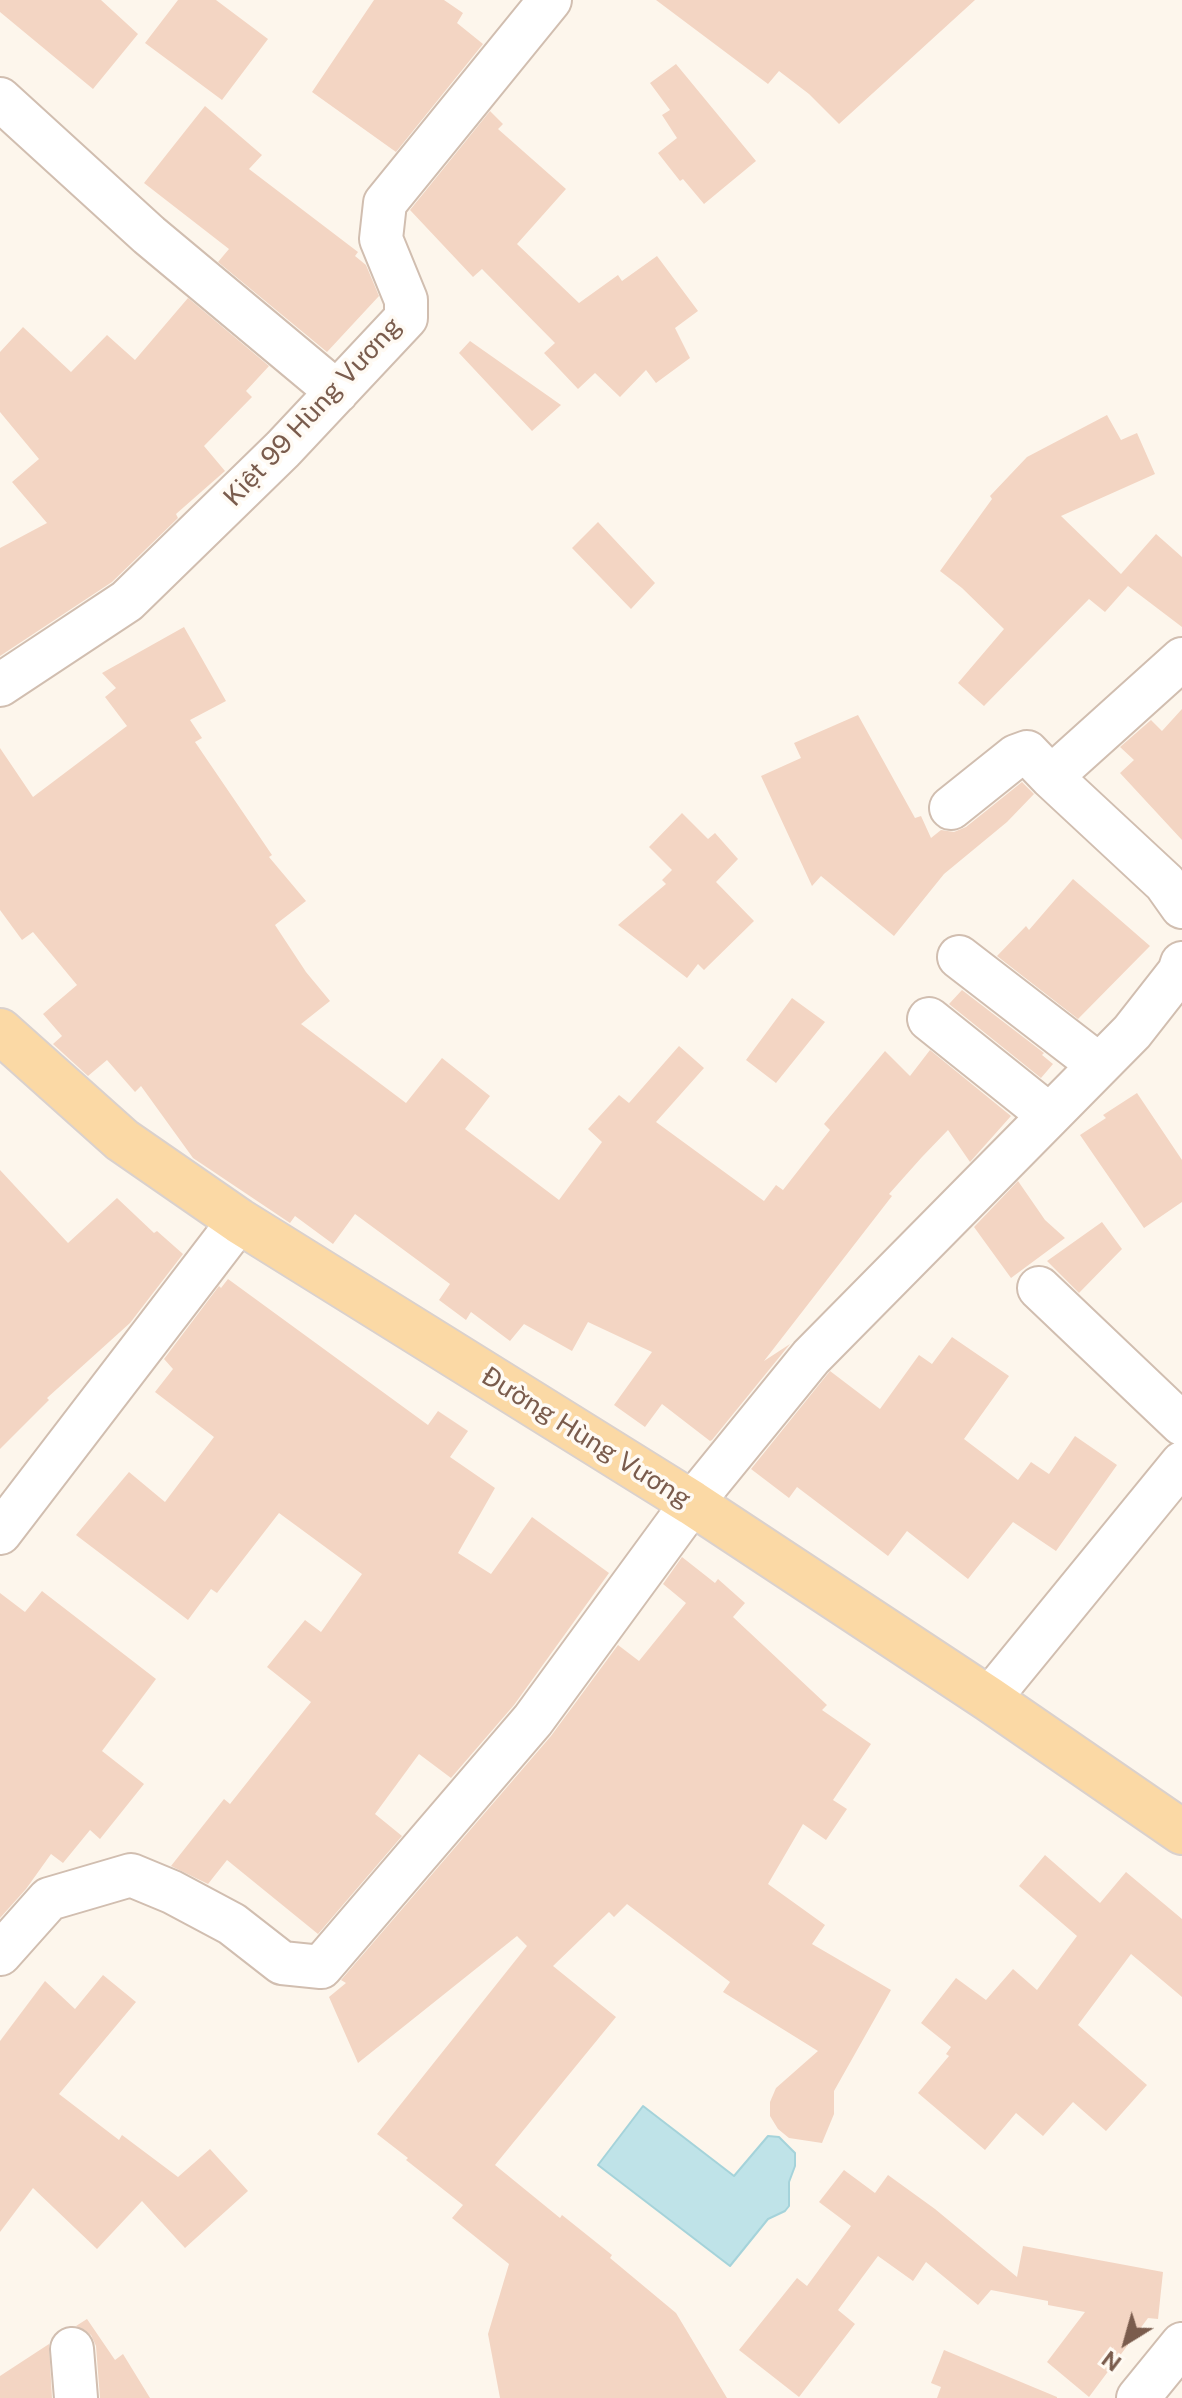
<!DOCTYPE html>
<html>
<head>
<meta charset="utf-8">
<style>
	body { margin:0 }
	#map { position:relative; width:1182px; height:2398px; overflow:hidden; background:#fdf6ec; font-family:"Public Sans",sans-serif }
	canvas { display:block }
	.north { position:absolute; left:1086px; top:2302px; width:80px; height:80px; -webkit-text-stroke:6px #fffaf3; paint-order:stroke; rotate:217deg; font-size:22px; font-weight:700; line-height:32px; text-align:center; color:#7a5c4d }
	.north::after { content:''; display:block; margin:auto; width:28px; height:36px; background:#7a5c4d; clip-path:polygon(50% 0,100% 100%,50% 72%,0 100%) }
</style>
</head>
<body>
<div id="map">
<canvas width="1182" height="2398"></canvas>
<div class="north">N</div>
</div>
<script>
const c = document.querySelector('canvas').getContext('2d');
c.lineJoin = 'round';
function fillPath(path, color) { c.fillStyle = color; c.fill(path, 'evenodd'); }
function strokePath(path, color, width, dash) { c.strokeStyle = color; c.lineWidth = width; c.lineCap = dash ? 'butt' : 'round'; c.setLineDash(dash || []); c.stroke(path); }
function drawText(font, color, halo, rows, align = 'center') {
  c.font = font + ' "Public Sans",sans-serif'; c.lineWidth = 7; c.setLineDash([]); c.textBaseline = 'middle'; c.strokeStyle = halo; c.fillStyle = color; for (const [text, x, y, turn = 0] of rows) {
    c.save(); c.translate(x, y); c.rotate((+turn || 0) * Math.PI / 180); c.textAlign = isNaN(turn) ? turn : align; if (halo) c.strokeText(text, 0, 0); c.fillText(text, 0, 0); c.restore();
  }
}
const water = new Path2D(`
	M 643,2106 L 734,2176 L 768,2136 L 779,2137 L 795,2153 L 795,2166 L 789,2182 L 789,2206 L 785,2211 L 768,2219 L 730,2266 L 598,2165 Z`);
fillPath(water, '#bfe3e8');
strokePath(water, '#a5d3da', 2);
fillPath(new Path2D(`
	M 0,0 L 101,0 L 138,34 L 93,89 L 0,12 Z
	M 178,0 L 216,0 L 268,39 L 222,100 L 145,43 Z
	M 374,0 L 444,0 L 463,13 L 457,23 L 483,44 L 396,152 L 312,92 Z
	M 656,0 L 975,0 L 839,124 L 809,94 L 779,71 L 768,84 Z
	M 676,64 L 756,161 L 704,204 L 683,179 L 680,181 L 658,153 L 677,138 L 662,115 L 670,110 L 650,83 Z
	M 205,106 L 262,155 L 249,169 L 358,252 L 355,256 L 366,265 L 379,296 L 327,352 L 218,262 L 229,249 L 144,183 Z
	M 490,111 L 503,124 L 498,129 L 566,189 L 517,244 L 579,303 L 618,275 L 622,281 L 657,256 L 698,311 L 675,328 L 690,358 L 656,383 L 646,370 L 620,397 L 595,373 L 578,389 L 544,353 L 555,343 L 482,269 L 473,277 L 410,210 Z
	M 188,298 L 269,366 L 246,391 L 252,397 L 204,446 L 225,471 L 176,514 L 178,518 L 112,582 L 0,656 L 0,548 L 47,523 L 12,482 L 39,459 L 0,412 L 0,352 L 23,327 L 71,372 L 107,335 L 135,360 Z
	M 470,341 L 561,405 L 532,431 L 459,353 Z
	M 1107,415 L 1121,440 L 1137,433 L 1155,474 L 1061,516 L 1121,574 L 1156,534 L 1182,557 L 1182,627 L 1128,586 L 1105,612 L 1089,599 L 984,706 L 958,683 L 1004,629 L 962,588 L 940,571 L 992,499 L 990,496 L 1027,457 Z
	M 598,522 L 655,583 L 631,609 L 572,548 Z
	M 184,627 L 226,701 L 190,720 L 202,738 L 195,742 L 272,855 L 269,857 L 306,901 L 275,925 L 306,972 L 330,1001 L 301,1024 L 406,1103 L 442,1058 L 490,1096 L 465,1129 L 559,1200 L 602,1142 L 588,1129 L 619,1095 L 629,1103 L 679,1046 L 704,1068 L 656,1122 L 764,1201 L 776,1185 L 783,1190 L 830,1130 L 824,1124 L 885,1051 L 910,1076 L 930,1050 L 1011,1116 L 970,1162 L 948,1130 L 922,1157 L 889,1194 L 892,1196 L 764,1361 L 790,1344 L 712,1440 L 710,1441 L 662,1404 L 645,1427 L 614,1405 L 652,1352 L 588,1322 L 572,1351 L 524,1324 L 510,1341 L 471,1312 L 466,1320 L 439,1300 L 450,1284 L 355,1214 L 333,1244 L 295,1216 L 290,1223 L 193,1158 L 141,1086 L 135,1092 L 107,1060 L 88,1076 L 53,1044 L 62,1036 L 43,1014 L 77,985 L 33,932 L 22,940 L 0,910 L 0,748 L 33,797 L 127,726 L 105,697 L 116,688 L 102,673 Z
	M 1182,709 L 1182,840 L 1120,773 L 1134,760 L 1120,747 L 1151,720 L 1162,731 Z
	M 858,715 L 915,818 L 921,816 L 931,838 L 941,830 L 954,832 L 966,827 L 1022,782 L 1034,794 L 1007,822 L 944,874 L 894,936 L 821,876 L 812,886 L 761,776 L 801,758 L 794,743 Z
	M 682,813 L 708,839 L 715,833 L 738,859 L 716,882 L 754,921 L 704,970 L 698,964 L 687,978 L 618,925 L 666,884 L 662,880 L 672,870 L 649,847 Z
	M 1073,879 L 1150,946 L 1078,1019 L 997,956 L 1026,926 L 1029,930 Z
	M 962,990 L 1044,1053 L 1042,1055 L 1053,1064 L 1041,1078 L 949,1004 Z
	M 792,998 L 825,1022 L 776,1083 L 746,1060 Z
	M 1137,1093 L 1182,1160 L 1182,1202 L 1144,1228 L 1080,1135 L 1106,1118 L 1103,1115 Z
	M 0,1170 L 68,1243 L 117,1198 L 154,1233 L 157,1231 L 183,1254 L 130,1323 L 47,1398 L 49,1400 L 0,1449 Z
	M 1018,1181 L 1045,1220 L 1065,1238 L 1011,1278 L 974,1227 Z
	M 1102,1222 L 1122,1249 L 1079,1293 L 1047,1261 Z
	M 228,1279 L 428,1425 L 438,1411 L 468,1431 L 450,1457 L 495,1488 L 458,1553 L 491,1574 L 532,1517 L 609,1573 L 514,1705 L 451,1778 L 419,1754 L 375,1814 L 402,1836 L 318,1934 L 227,1860 L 208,1884 L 171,1866 L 224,1799 L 230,1804 L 311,1702 L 267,1667 L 305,1620 L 321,1632 L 362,1574 L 279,1513 L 217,1593 L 211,1589 L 188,1620 L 76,1535 L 129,1472 L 165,1502 L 214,1437 L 155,1392 L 173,1369 L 164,1359 L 219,1286 L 221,1288 Z
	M 952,1337 L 1009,1376 L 964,1439 L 1018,1480 L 1031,1462 L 1049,1474 L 1075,1436 L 1117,1465 L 1056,1551 L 1013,1522 L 968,1579 L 907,1531 L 888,1556 L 797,1487 L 789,1498 L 751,1469 L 830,1371 L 880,1409 L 919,1355 L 932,1364 Z
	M 682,1557 L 715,1583 L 718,1579 L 745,1603 L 733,1617 L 827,1705 L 822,1710 L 871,1744 L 833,1800 L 847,1809 L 826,1840 L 803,1824 L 768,1884 L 825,1925 L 812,1944 L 891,1990 L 834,2091 L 834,2114 L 822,2143 L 789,2138 L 778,2129 L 770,2116 L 770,2102 L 776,2088 L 818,2051 L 723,1992 L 730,1982 L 627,1904 L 614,1917 L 609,1912 L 553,1966 L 616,2017 L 495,2165 L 560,2218 L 562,2215 L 612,2255 L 610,2258 L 676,2313 L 727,2398 L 500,2398 L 488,2334 L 509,2264 L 452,2218 L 463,2205 L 406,2160 L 408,2158 L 377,2134 L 527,1946 L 517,1936 L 358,2063 L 329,1997 L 346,1983 L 341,1980 L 551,1736 L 618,1645 L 639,1661 L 686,1603 L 663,1584 Z
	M 42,1591 L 156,1679 L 102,1751 L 144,1784 L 100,1839 L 90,1830 L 63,1863 L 51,1854 L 26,1889 L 0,1918 L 0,1593 L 25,1612 Z
	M 1045,1855 L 1100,1903 L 1126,1872 L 1182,1919 L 1182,1997 L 1131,1954 L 1078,2025 L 1147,2085 L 1106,2131 L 1073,2102 L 1043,2136 L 1016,2113 L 985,2150 L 918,2093 L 949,2056 L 946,2054 L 951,2047 L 921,2023 L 956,1978 L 986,2000 L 1013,1969 L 1037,1990 L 1077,1936 L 1019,1886 Z
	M 103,1975 L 136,2002 L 59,2094 L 119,2140 L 122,2135 L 178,2177 L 210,2149 L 248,2191 L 185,2248 L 142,2201 L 97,2249 L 33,2188 L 0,2232 L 0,2041 L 45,1981 L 75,2009 Z
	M 844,2170 L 875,2193 L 888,2175 L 935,2209 L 1017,2277 L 1023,2246 L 1163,2272 L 1158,2319 L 1148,2318 L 1089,2397 L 1047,2362 L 1085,2312 L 1048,2305 L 1048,2301 L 991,2290 L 978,2305 L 926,2262 L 913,2281 L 878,2256 L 838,2310 L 855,2324 L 799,2397 L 739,2350 L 797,2278 L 807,2286 L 851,2226 L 819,2202 Z
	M 87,2319 L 115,2360 L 123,2354 L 150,2398 L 100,2398 L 96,2346 L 91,2335 L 76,2326 Z
	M 49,2344 L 52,2398 L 0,2398 L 0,2376 Z
	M 944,2350 L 1057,2397 L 1057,2398 L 937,2398 L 941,2387 L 931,2383 Z`), '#f3d5c3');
const minor = new Path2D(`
	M 0,99 L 149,235 L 337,392
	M 1182,659 L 1051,777 L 1165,883 L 1182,907
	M 0,685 L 127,601 L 283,449 L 406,318 L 406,300 L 381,239 L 385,203 L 550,0
	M 951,808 L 1016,756 L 1027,752 L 1051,777
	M 959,957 L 1099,1065
	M 929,1019 L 1049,1115
	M 1039,1288 L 1182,1424
	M 0,1533 L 239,1221
	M 989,1699 L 1182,1463
	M 0,1954 L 49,1899 L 131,1875 L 172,1892 L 232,1924 L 282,1963 L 321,1967 L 533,1720 L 692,1503 L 811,1357 L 1132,1032 L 1179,972 L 1182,963
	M 72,2349 L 76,2398
	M 1138,2398 L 1182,2344`);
const major = new Path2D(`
	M 0,1031 L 122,1140 L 239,1221 L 692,1503 L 989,1699 L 1182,1832`);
strokePath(minor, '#d1beb0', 46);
strokePath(major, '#dad1cd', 48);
strokePath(minor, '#fff', 42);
strokePath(major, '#fbd9a5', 44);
drawText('26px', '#7a5c4d', '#fffaf3', [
	["Kiệt 99 Hùng Vương",313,412,-47],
	["Đường Hùng Vương",586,1438,32]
]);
</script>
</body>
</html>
